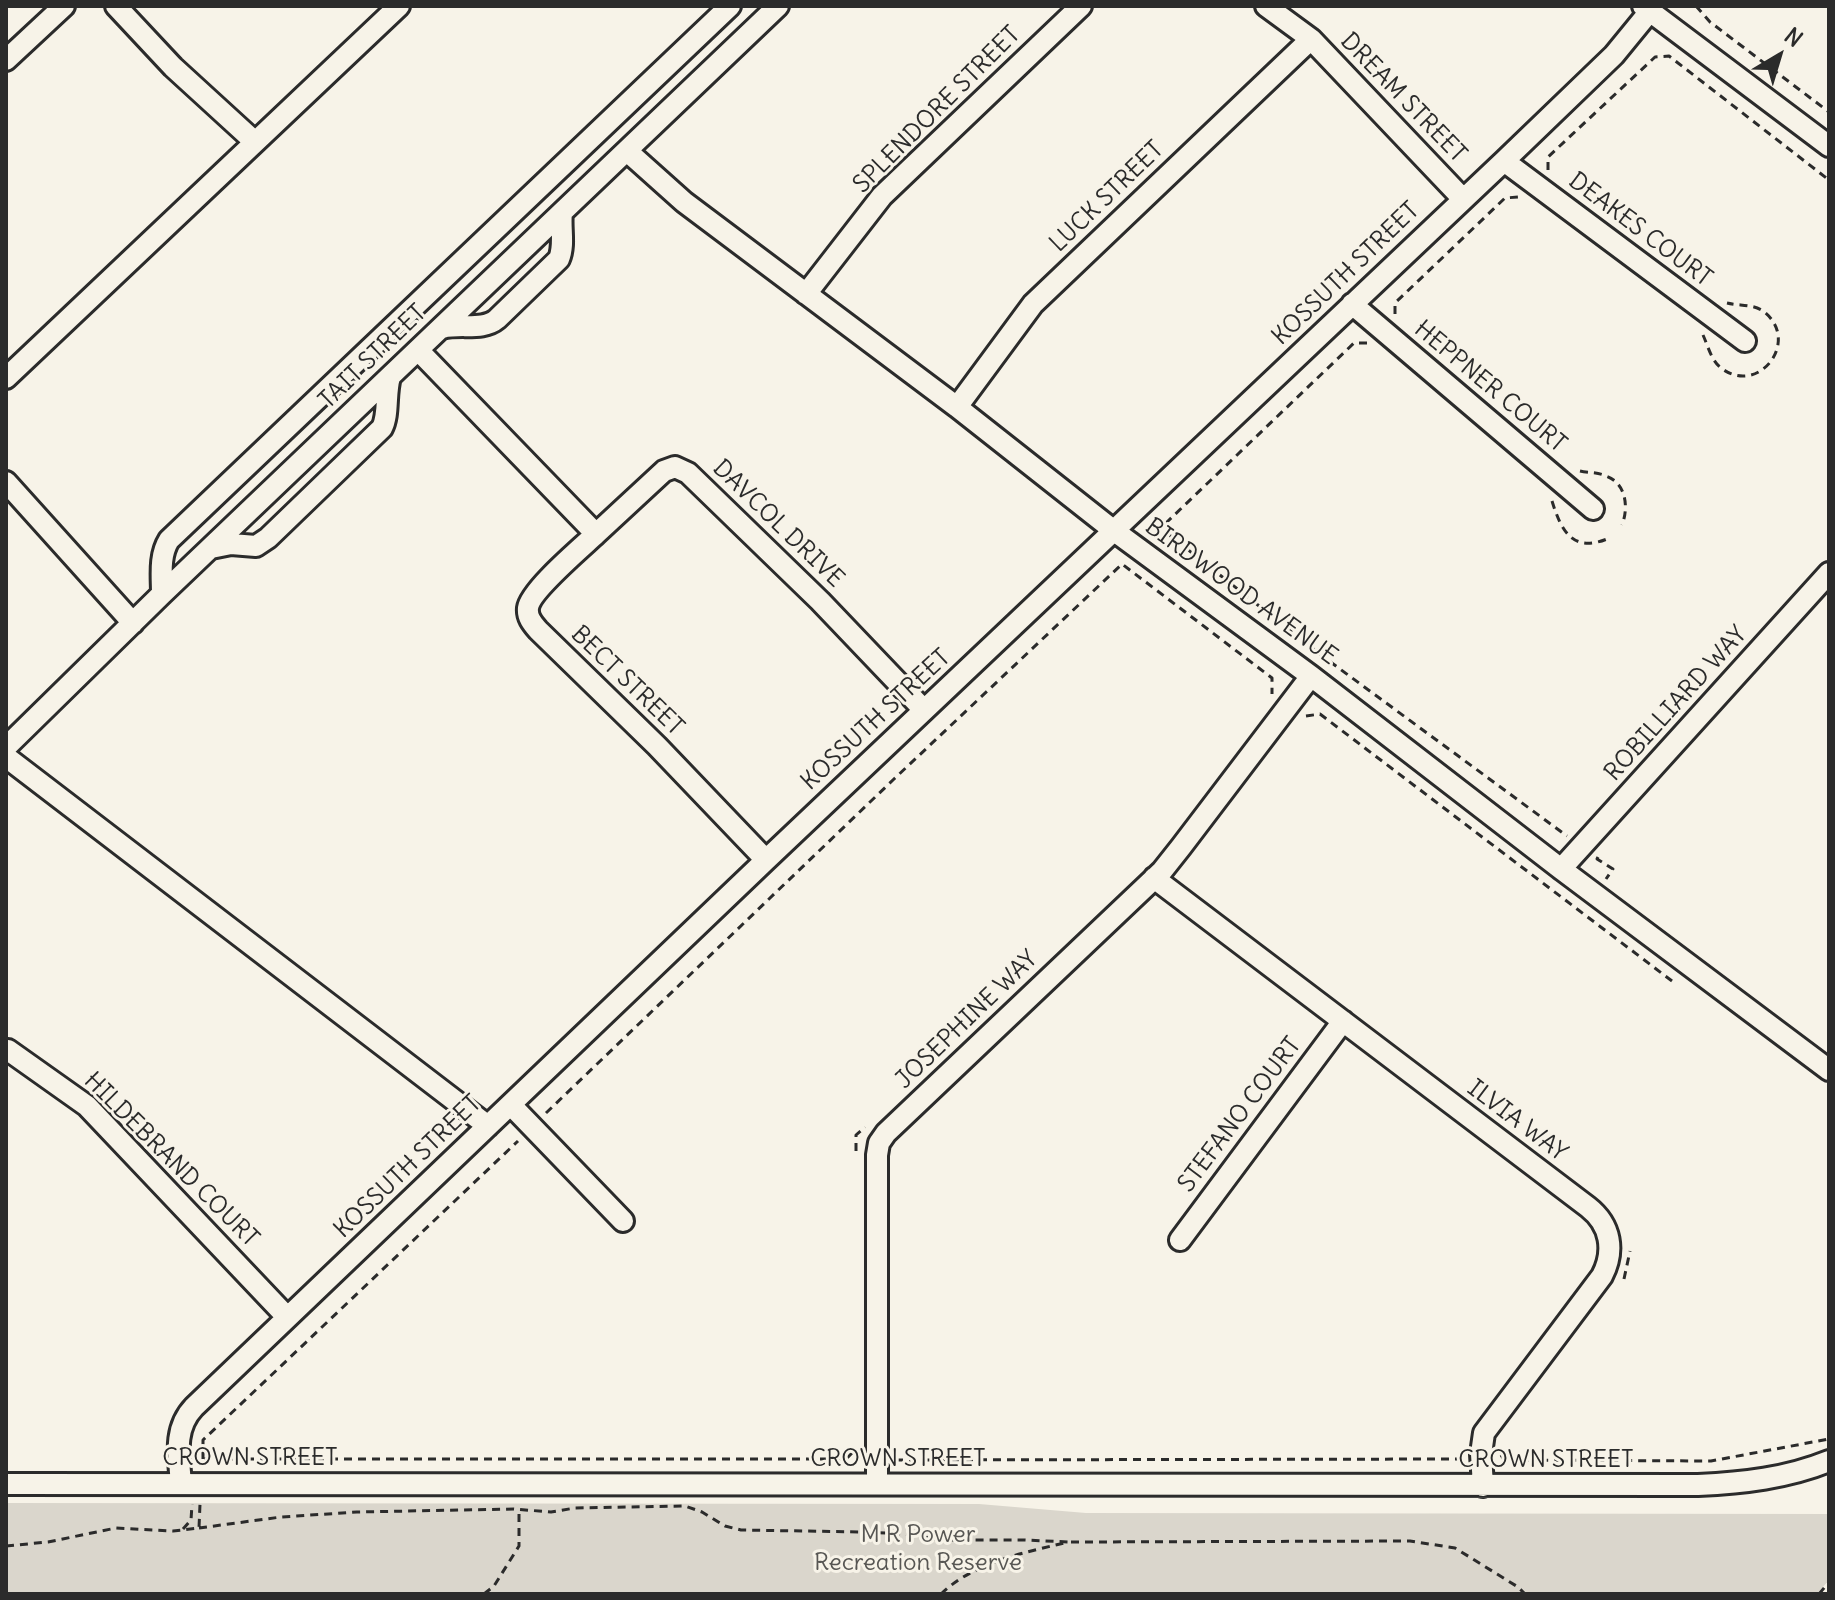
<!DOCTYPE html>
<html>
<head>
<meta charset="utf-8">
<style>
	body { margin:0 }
	#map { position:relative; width:1835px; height:1600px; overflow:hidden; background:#f7f3e8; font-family:Delius,sans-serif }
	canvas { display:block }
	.frame { position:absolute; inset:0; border:8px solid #2b2b2b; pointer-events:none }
	.north { position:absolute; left:1739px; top:16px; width:80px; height:80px; -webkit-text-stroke:6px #f7f3e8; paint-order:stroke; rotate:38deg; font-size:22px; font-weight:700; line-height:32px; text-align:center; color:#2b2b2b }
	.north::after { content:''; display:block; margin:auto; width:28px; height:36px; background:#2b2b2b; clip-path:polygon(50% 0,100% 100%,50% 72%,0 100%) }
</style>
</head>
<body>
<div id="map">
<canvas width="1835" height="1600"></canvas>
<div class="frame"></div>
<div class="north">N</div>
</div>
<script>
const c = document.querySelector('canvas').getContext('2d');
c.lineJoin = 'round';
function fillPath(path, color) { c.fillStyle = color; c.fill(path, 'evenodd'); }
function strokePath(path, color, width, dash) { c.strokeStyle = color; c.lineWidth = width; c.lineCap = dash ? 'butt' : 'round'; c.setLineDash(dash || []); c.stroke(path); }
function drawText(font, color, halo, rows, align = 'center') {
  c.font = font + ' Delius,sans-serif'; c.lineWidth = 6; c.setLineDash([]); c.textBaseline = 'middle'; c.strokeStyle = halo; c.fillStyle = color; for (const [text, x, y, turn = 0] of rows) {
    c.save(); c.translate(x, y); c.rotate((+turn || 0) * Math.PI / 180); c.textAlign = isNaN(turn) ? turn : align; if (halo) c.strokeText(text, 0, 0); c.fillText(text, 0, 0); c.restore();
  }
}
fillPath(new Path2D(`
	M 6,1503 L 979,1504 L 1086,1513 L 1829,1514 L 1829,1580 L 1817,1594 L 6,1594 Z`), '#dad6cc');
const minor = new Path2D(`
	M 116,6 L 173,67 L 255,142
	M 1266,6 L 1311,39 L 1463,199
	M 1643,6 L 1829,146
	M 6,60 L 64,6
	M 627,151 L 684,202 L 957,407 L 1113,530 L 1311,676 L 1561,869 L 1829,1070
	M 1504,161 L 1745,341
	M 806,294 L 882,196 L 1081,6
	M 1352,304 L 1593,509
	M 442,328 C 460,323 483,331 497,319 L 559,259 C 565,245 560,227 562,213
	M 418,350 L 596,534 L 664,471 L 675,467 L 688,473 L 820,601 L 924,710
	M 6,378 L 399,6
	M 957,407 L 1033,304 L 1311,39
	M 6,482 L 133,623
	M 596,534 C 581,548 530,591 528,608 C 527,617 532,623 538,630 L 657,746 L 766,860
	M 211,548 L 231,544 L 256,546 L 268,538 L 382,428 C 389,415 385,394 390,377
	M 162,594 C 162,576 159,556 169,540 L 730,6
	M 6,747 L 162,594 L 778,6
	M 6,757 L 488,1126
	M 1561,869 L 1829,573
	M 1154,878 L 1588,1207 C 1611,1225 1615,1251 1602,1276 L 1484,1433 L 1481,1454 L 1483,1486
	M 8,1050 L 87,1106 L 287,1317
	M 511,1105 L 623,1221
	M 1180,1240 L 1343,1021
	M 6,1484 L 1698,1485 C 1743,1483 1787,1478 1829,1461
	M 181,1484 C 179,1457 173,1429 194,1407 L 766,860 L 1504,161 L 1614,55 L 1650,11
	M 877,1484 L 877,1155 L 879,1143 L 886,1133 L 1162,871 L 1181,847 L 1311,676`);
strokePath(minor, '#2b2b2b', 26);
strokePath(new Path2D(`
	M 1696,6 L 1710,22 L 1829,112
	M 1548,170 L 1548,157 L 1655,57 L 1669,56 L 1829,180
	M 1395,314 L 1395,303 L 1505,198 L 1518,197
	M 1703,335 C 1708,346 1711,360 1721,368 C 1759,397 1802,340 1763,311 C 1753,304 1740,306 1727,303
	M 1367,343 L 1354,343 L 1167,522 L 1168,534 L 1325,658 L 1567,836
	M 1580,471 C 1589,473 1598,472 1606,476 C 1626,483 1629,507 1622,525
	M 1552,501 C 1561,530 1572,553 1607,539
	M 1306,716 L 1320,714 L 1672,981
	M 1598,857 L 1597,859 L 1613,869 L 1606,879
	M 546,1113 L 894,779 L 1122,564 L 1272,678 L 1272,694
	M 856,1151 L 856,1135 L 865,1127
	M 1624,1279 L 1630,1251
	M 1501,1455 L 1504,1460 L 1711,1461 L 1829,1439
	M 203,1459 L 203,1440 L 518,1141
	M 204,1459 L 846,1459 L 852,1453 L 856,1457
	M 895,1460 L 1464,1459
	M 199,1528 L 281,1517 L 357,1512 L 514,1509 L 551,1512 L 575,1508 L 685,1506 L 702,1512 L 725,1526 L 741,1530 L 863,1532 L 906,1534 L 940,1540 L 1025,1540 L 1070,1542
	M 183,1529 L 191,1520 L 192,1504
	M 1071,1542 L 1410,1541 L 1455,1548 L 1518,1587 L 1525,1594
	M 6,1546 L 48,1542 L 116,1528 L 173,1531 L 199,1528 L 200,1504
	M 484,1594 L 494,1586 L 519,1546 L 519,1509
	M 941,1594 C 973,1563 1022,1553 1064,1543
	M 1819,1594 L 1829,1582`), '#2b2b2b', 3, [8, 6]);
strokePath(minor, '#f7f3e8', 20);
drawText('24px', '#2b2b2b', '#f7f3e8', [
	["DREAM STREET",1403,98,46],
	["SPLENDORE STREET",937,110,-45],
	["LUCK STREET",1107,197,-44],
	["DEAKES COURT",1640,230,37],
	["KOSSUTH STREET",1346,274,-44],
	["TAIT STREET",373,357,-44],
	["HEPPNER COURT",1490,387,40],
	["DAVCOL DRIVE",778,524,44],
	["BIRDWOOD AVENUE",1241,592,36],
	["BECT STREET",627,681,44],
	["ROBILLIARD WAY",1676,704,-48],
	["KOSSUTH STREET",876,720,-43],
	["JOSEPHINE WAY",967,1020,-44],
	["STEFANO COURT",1240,1115,-53],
	["ILVIA WAY",1517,1121,37],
	["HILDEBRAND COURT",171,1160,45],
	["KOSSUTH STREET",408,1167,-44],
	["CROWN STREET",250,1458],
	["CROWN STREET",898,1459],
	["CROWN STREET",1546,1460]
]);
drawText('24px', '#575653', '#f7f3e8', [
	["M R Power",918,1535],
	["Recreation Reserve",918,1563]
]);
</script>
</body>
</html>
